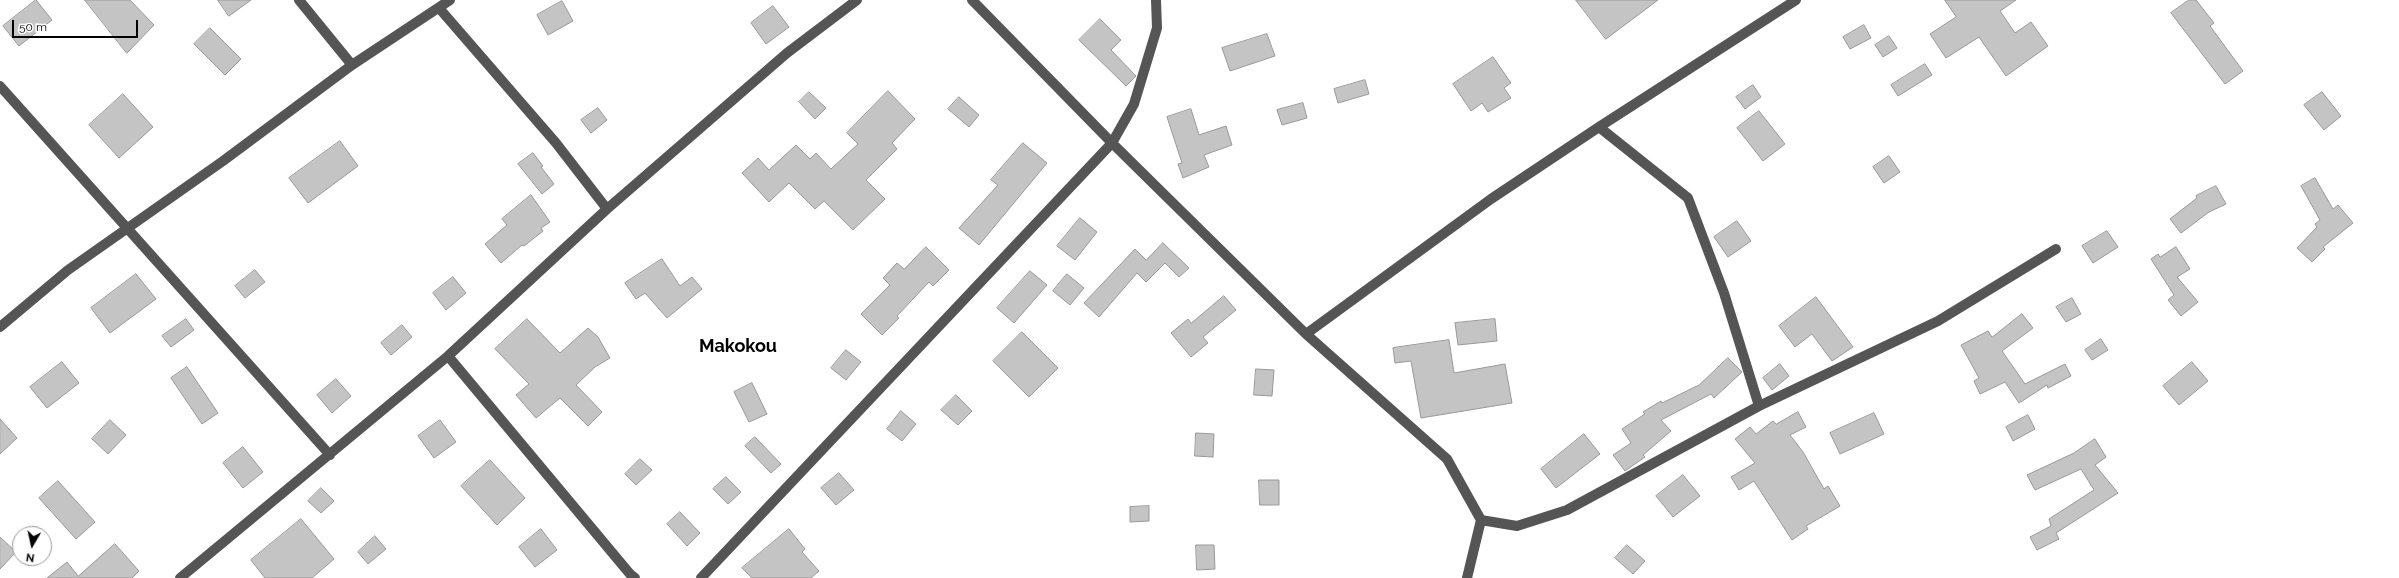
<!DOCTYPE html>
<html>
<head>
<meta charset="utf-8">
<style>
	body { margin:0 }
	#map { position:relative; width:2399px; height:578px; overflow:hidden; background:#fff; font-family:Raleway,sans-serif }
	canvas { display:block }
	.north { position:absolute; left:12px; top:526px; width:40px; height:40px; box-sizing:border-box; background:#fff; border:1px solid #999; border-radius:50%; rotate:189deg; font-size:11px; font-weight:700; line-height:16px; text-align:center; color:#000 }
	.north::after { content:''; display:block; margin:auto; width:14px; height:18px; background:#000; clip-path:polygon(50% 0,100% 100%,50% 72%,0 100%) }
	.scale { position:absolute; left:12px; top:20px; width:126px; height:18px; box-sizing:border-box; border:2px solid #000; border-top:0; padding-left:5px; font-size:12px; line-height:14px; white-space:nowrap; color:#000; -webkit-text-stroke:3px #fff; paint-order:stroke }
</style>
</head>
<body>
<div id="map">
<canvas width="2399" height="578"></canvas>
<div class="north">N</div>
<div class="scale">50 m</div>
</div>
<script>
const c = document.querySelector('canvas').getContext('2d');
c.lineJoin = 'round';
function fillPath(path, color) { c.fillStyle = color; c.fill(path, 'evenodd'); }
function strokePath(path, color, width, dash) { c.strokeStyle = color; c.lineWidth = width; c.lineCap = dash ? 'butt' : 'round'; c.setLineDash(dash || []); c.stroke(path); }
function drawText(font, color, halo, rows, align = 'center') {
  c.font = font + ' Raleway,sans-serif'; c.lineWidth = 4; c.setLineDash([]); c.textBaseline = 'middle'; c.strokeStyle = halo; c.fillStyle = color; for (const [text, x, y, turn = 0] of rows) {
    c.save(); c.translate(x, y); c.rotate((+turn || 0) * Math.PI / 180); c.textAlign = isNaN(turn) ? turn : align; if (halo) c.strokeText(text, 0, 0); c.fillText(text, 0, 0); c.restore();
  }
}
const building = new Path2D(`
	M 36,0 L 52,20 L 19,46 L 3,26 Z
	M 85,0 L 130,0 L 154,25 L 127,53 Z
	M 218,0 L 251,0 L 229,16 Z
	M 1576,0 L 1658,0 L 1606,39 Z
	M 1945,0 L 2016,0 L 2000,11 L 2015,33 L 2031,22 L 2048,46 L 2006,76 L 1979,37 L 1946,58 L 1930,34 L 1956,17 Z
	M 2189,0 L 2196,0 L 2214,23 L 2210,26 L 2243,71 L 2225,84 L 2171,13 Z
	M 562,1 L 573,21 L 548,35 L 537,15 Z
	M 773,6 L 789,27 L 766,44 L 751,23 Z
	M 1100,19 L 1121,40 L 1111,50 L 1136,76 L 1126,86 L 1079,40 Z
	M 1864,25 L 1871,38 L 1850,49 L 1843,37 Z
	M 210,28 L 241,59 L 225,75 L 194,44 Z
	M 1267,34 L 1275,56 L 1230,71 L 1222,48 Z
	M 1889,36 L 1897,48 L 1883,57 L 1875,45 Z
	M 1493,57 L 1511,83 L 1504,88 L 1511,98 L 1488,112 L 1482,103 L 1471,111 L 1453,84 Z
	M 1925,64 L 1932,75 L 1898,96 L 1891,85 Z
	M 1365,80 L 1369,94 L 1338,103 L 1334,89 Z
	M 1753,85 L 1761,97 L 1745,109 L 1736,97 Z
	M 888,91 L 915,119 L 892,143 L 897,149 L 866,180 L 885,199 L 853,230 L 824,201 L 815,209 L 789,183 L 769,202 L 742,173 L 758,158 L 769,170 L 796,145 L 810,159 L 816,153 L 831,169 L 858,144 L 847,133 Z
	M 809,92 L 826,108 L 815,119 L 799,102 Z
	M 2322,92 L 2341,116 L 2324,130 L 2304,105 Z
	M 123,94 L 153,127 L 119,158 L 89,125 Z
	M 959,97 L 979,115 L 969,127 L 948,109 Z
	M 1303,103 L 1307,118 L 1282,125 L 1277,110 Z
	M 598,108 L 607,120 L 591,133 L 581,120 Z
	M 1191,109 L 1199,135 L 1226,126 L 1232,145 L 1204,155 L 1209,167 L 1183,178 L 1178,164 L 1182,163 L 1167,117 Z
	M 1759,111 L 1785,144 L 1763,161 L 1737,128 Z
	M 340,141 L 358,166 L 308,203 L 289,178 Z
	M 1023,143 L 1047,163 L 979,245 L 959,228 L 998,185 L 991,180 Z
	M 533,153 L 543,166 L 541,167 L 554,184 L 542,194 L 518,164 Z
	M 1889,156 L 1900,172 L 1884,183 L 1873,167 Z
	M 2315,178 L 2333,209 L 2338,205 L 2353,223 L 2323,247 L 2325,249 L 2312,262 L 2297,248 L 2317,227 L 2315,224 L 2320,220 L 2301,186 Z
	M 2216,186 L 2226,204 L 2209,212 L 2181,233 L 2170,219 L 2197,198 L 2196,196 Z
	M 531,195 L 550,222 L 541,228 L 543,231 L 524,246 L 522,245 L 501,263 L 485,244 L 507,225 L 502,219 Z
	M 1080,218 L 1097,232 L 1075,260 L 1057,246 Z
	M 1737,221 L 1751,241 L 1728,257 L 1714,237 Z
	M 2107,231 L 2118,247 L 2093,263 L 2082,246 Z
	M 1163,243 L 1189,268 L 1179,277 L 1165,263 L 1146,282 L 1137,273 L 1099,317 L 1084,303 L 1135,249 L 1146,260 Z
	M 926,247 L 949,270 L 933,286 L 929,282 L 897,316 L 899,318 L 882,335 L 861,314 L 890,285 L 883,278 L 897,263 L 904,269 Z
	M 2176,247 L 2190,269 L 2177,277 L 2198,302 L 2181,316 L 2168,300 L 2174,295 L 2151,259 L 2158,254 L 2160,257 Z
	M 662,259 L 680,286 L 692,277 L 702,289 L 667,318 L 645,293 L 636,299 L 625,283 Z
	M 255,270 L 265,282 L 245,298 L 235,286 Z
	M 1030,271 L 1047,285 L 1014,323 L 997,308 Z
	M 136,274 L 156,299 L 110,333 L 91,308 Z
	M 1067,274 L 1084,288 L 1070,305 L 1053,291 Z
	M 453,277 L 466,293 L 446,310 L 433,293 Z
	M 1224,296 L 1236,310 L 1203,337 L 1208,343 L 1191,357 L 1171,333 L 1188,319 L 1191,323 Z
	M 1816,297 L 1853,347 L 1832,361 L 1812,334 L 1795,347 L 1779,326 Z
	M 2072,298 L 2081,314 L 2066,322 L 2056,307 Z
	M 2022,314 L 2033,328 L 2002,351 L 2025,384 L 2065,364 L 2071,376 L 2048,388 L 2047,385 L 2019,403 L 2005,382 L 1980,394 L 1974,381 L 1979,378 L 1961,345 L 1988,331 L 1992,337 Z
	M 186,319 L 194,330 L 171,347 L 162,336 Z
	M 527,319 L 560,353 L 588,328 L 598,337 L 610,358 L 595,367 L 576,385 L 602,412 L 588,426 L 560,398 L 536,418 L 516,395 L 529,384 L 495,349 Z
	M 1495,319 L 1497,341 L 1458,345 L 1455,323 Z
	M 402,325 L 412,337 L 391,355 L 381,343 Z
	M 1022,332 L 1058,368 L 1029,397 L 993,361 Z
	M 2101,339 L 2108,350 L 2092,360 L 2085,350 Z
	M 1449,340 L 1454,373 L 1505,364 L 1512,403 L 1421,418 L 1411,361 L 1395,363 L 1393,348 Z
	M 846,350 L 861,362 L 846,380 L 831,368 Z
	M 1728,358 L 1742,372 L 1714,398 L 1711,394 L 1661,420 L 1671,431 L 1643,455 L 1645,457 L 1625,471 L 1613,455 L 1631,443 L 1622,429 L 1645,414 L 1643,412 L 1661,401 L 1662,403 L 1699,385 Z
	M 62,362 L 79,383 L 47,408 L 30,387 Z
	M 2192,362 L 2208,381 L 2179,405 L 2163,386 Z
	M 1780,364 L 1789,376 L 1772,390 L 1763,378 Z
	M 187,367 L 218,413 L 202,424 L 171,378 Z
	M 1256,369 L 1274,370 L 1272,396 L 1254,395 Z
	M 336,379 L 351,396 L 332,413 L 317,395 Z
	M 752,383 L 767,414 L 749,422 L 734,392 Z
	M 956,395 L 972,411 L 958,425 L 941,410 Z
	M 901,411 L 916,424 L 902,441 L 887,429 Z
	M 1798,412 L 1806,427 L 1790,435 L 1803,452 L 1824,489 L 1828,486 L 1840,506 L 1806,526 L 1808,529 L 1792,540 L 1754,481 L 1739,490 L 1731,477 L 1755,463 L 1735,439 L 1750,427 L 1756,434 L 1773,421 L 1776,424 Z
	M 1874,413 L 1884,434 L 1840,454 L 1830,433 Z
	M 2028,415 L 2035,429 L 2013,441 L 2006,427 Z
	M 0,419 L 17,438 L 0,454 Z
	M 110,420 L 126,435 L 108,454 L 92,439 Z
	M 440,420 L 456,442 L 434,458 L 418,436 Z
	M 1196,433 L 1214,434 L 1213,457 L 1195,456 Z
	M 1584,434 L 1600,454 L 1556,488 L 1541,469 Z
	M 755,437 L 781,464 L 771,473 L 745,446 Z
	M 2095,439 L 2106,457 L 2095,465 L 2118,493 L 2056,533 L 2059,539 L 2037,550 L 2030,537 L 2051,526 L 2049,519 L 2094,490 L 2081,469 L 2035,490 L 2027,475 L 2074,453 Z
	M 243,447 L 263,472 L 243,488 L 223,463 Z
	M 640,459 L 652,470 L 636,485 L 625,474 Z
	M 490,460 L 525,498 L 497,525 L 461,486 Z
	M 839,473 L 854,490 L 836,505 L 821,488 Z
	M 1683,475 L 1700,496 L 1673,517 L 1656,496 Z
	M 726,477 L 741,492 L 728,504 L 713,489 Z
	M 1259,480 L 1279,480 L 1279,505 L 1260,505 Z
	M 58,481 L 95,522 L 76,539 L 39,498 Z
	M 321,488 L 334,501 L 321,513 L 308,501 Z
	M 1149,506 L 1149,521 L 1130,522 L 1130,507 Z
	M 680,512 L 700,533 L 687,546 L 667,524 Z
	M 301,519 L 334,559 L 312,578 L 265,578 L 251,560 Z
	M 541,529 L 557,550 L 535,567 L 519,547 Z
	M 789,529 L 805,549 L 802,552 L 819,571 L 811,578 L 752,578 L 742,568 Z
	M 375,536 L 386,549 L 368,564 L 358,552 Z
	M 0,537 L 16,552 L 0,569 Z
	M 115,544 L 139,571 L 132,578 L 47,578 L 67,562 L 78,576 Z
	M 1196,545 L 1214,545 L 1215,569 L 1197,570 Z
	M 1627,545 L 1645,561 L 1633,574 L 1615,558 Z`);
fillPath(building, '#c4c4c4');
strokePath(building, '#999', 1);
strokePath(new Path2D(`
	M 299,0 L 352,65
	M 1156,0 L 1157,28 L 1134,104 L 1112,143 L 1306,334 L 1447,459 L 1481,520 L 1467,578
	M 439,8 L 556,143 L 607,209
	M 0,86 L 330,455
	M 1599,127 L 1688,198 L 1724,293 L 1759,406
	M 0,327 L 68,270 L 223,161 L 352,65 L 450,0
	M 1306,334 L 1491,199 L 1599,127 L 1796,0
	M 448,356 L 630,574 L 635,578
	M 1481,520 L 1517,526 L 1567,510 L 1759,406 L 1938,321 L 2056,249
	M 180,578 L 448,356 L 607,209 L 787,53 L 857,0
	M 701,578 L 1112,143 L 972,0`), '#555', 10);
drawText('bold 18px', '#000', '#fff', [
	["Makokou",738,347]
]);
</script>
</body>
</html>
